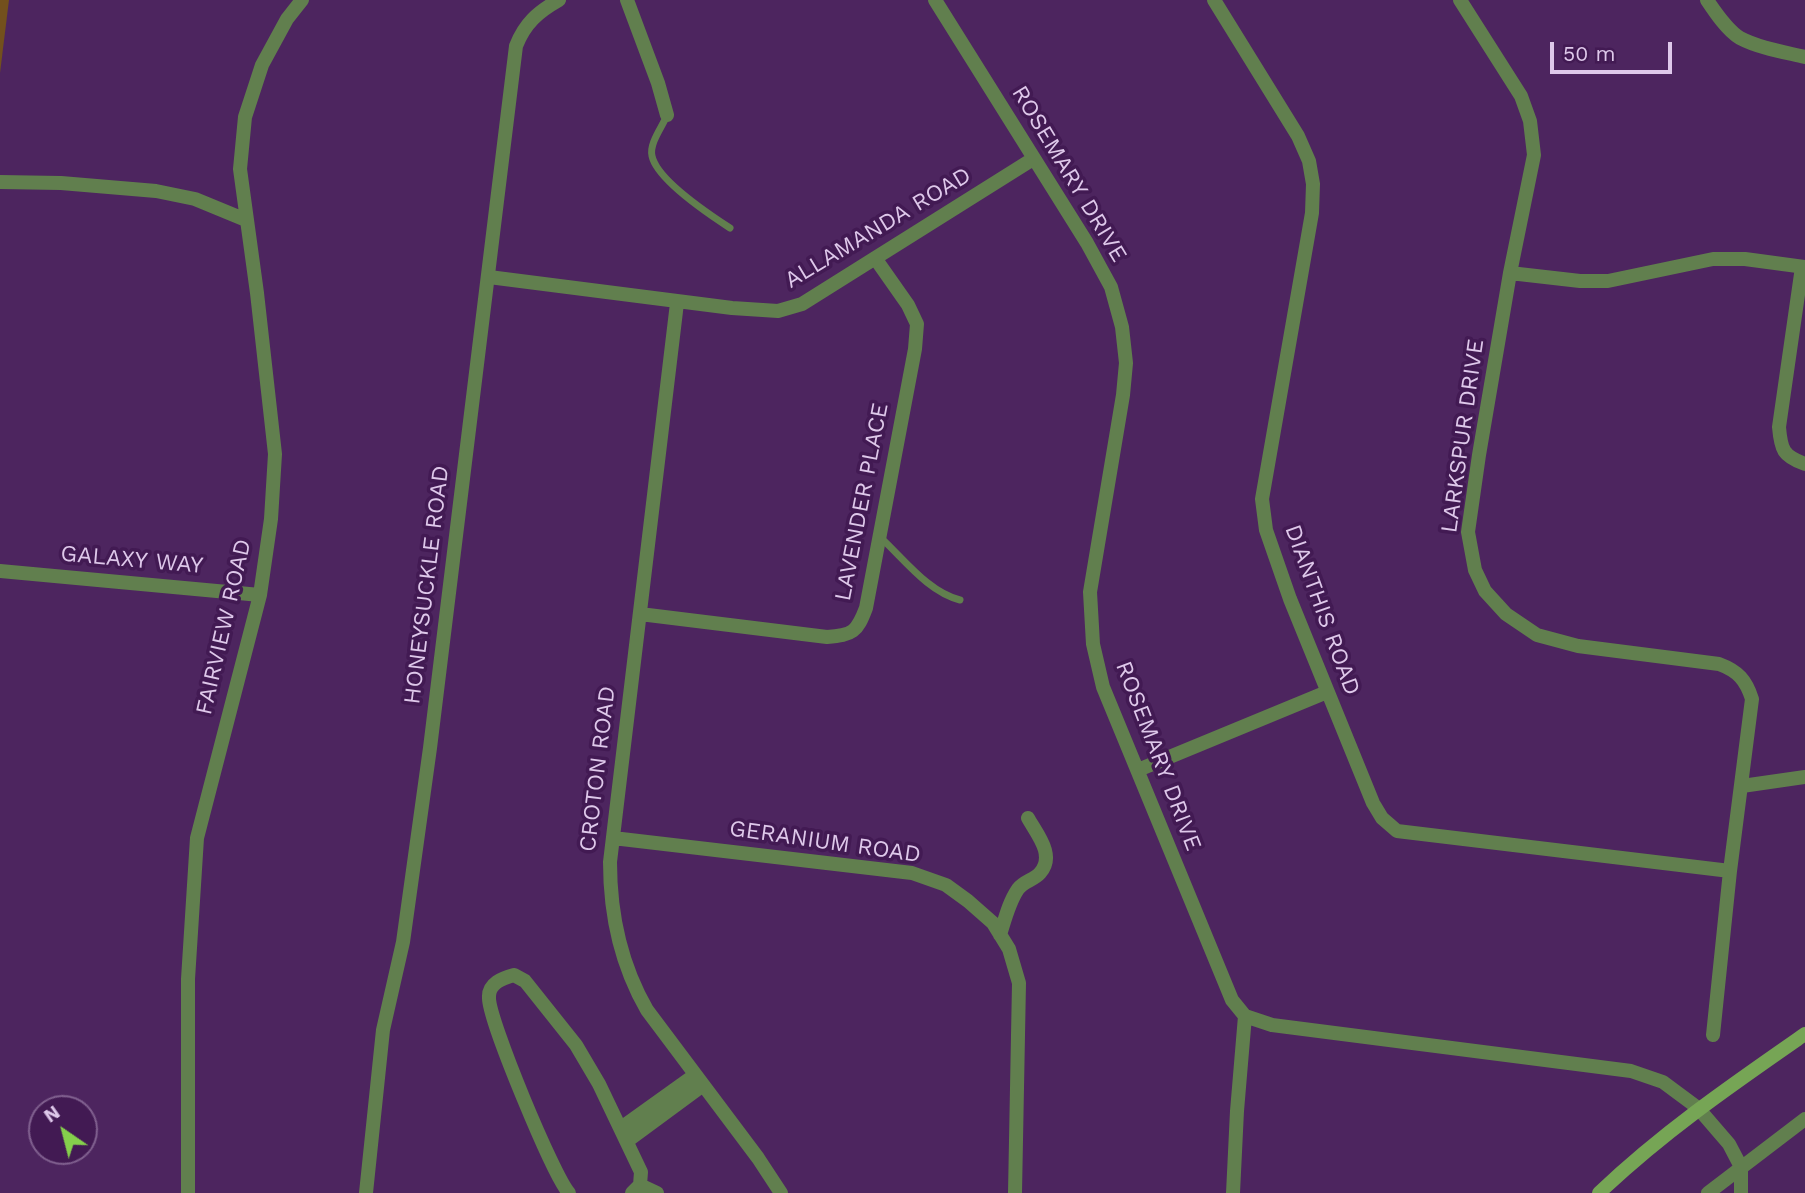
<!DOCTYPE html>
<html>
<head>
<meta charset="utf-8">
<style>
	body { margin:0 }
	#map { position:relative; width:1805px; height:1193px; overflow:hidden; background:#4d255f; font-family:"Work Sans",sans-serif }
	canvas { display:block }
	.north { position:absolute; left:28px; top:1095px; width:70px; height:70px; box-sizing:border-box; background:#421a53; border:2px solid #80608f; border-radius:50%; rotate:325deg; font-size:19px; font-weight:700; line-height:28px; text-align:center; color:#dec8ea }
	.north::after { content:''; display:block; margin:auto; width:24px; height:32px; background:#85cf4c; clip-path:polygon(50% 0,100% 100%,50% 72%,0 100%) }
	.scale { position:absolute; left:1550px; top:42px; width:122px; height:32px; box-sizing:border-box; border:4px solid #dec8ea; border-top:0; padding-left:9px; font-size:21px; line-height:24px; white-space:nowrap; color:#dec8ea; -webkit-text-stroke:5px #421a53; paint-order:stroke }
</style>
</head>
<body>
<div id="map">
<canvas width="1805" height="1193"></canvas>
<div class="north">N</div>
<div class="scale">50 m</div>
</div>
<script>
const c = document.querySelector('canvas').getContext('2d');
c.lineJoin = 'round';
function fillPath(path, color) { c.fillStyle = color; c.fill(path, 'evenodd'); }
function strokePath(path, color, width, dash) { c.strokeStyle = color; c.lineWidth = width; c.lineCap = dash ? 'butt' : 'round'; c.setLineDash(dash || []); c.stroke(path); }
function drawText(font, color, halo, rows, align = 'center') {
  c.font = font + ' "Work Sans",sans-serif'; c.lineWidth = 7; c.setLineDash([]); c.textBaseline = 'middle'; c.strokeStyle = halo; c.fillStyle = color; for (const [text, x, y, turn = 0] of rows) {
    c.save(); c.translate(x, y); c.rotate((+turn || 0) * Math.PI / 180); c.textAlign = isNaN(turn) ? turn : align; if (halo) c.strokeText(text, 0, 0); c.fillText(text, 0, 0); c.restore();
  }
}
fillPath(new Path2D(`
	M 0,0 L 9,0 L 0,73 Z`), '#73501d');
strokePath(new Path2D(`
	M 667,115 C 663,126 649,143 652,156 C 657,180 710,215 730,228
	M 880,537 C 904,559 928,592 960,600`), '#617f4e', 7);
strokePath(new Path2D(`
	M 627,0 L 658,83 L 667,115
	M 935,0 L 1087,243 L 1111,287 L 1122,327 L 1126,363 L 1123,395 L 1090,592 L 1093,644 L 1103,687 L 1232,1000 L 1245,1016 L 1272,1025 L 1631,1071 L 1663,1082 L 1698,1108 L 1729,1144 L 1741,1167 L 1741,1193
	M 1214,0 L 1298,136 L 1309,161 L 1313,184 L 1312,213 L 1262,499 L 1266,530 L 1290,599 L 1373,803 L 1382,818 L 1397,831 L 1730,871
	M 1460,0 L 1521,96 L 1530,121 L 1534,155 L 1510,273 L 1479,455 L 1468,532 L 1475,570 L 1485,591 L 1506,614 L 1537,635 L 1578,646 L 1719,664 C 1738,671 1746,680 1752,699 L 1730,871 L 1713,1035
	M 1707,0 C 1715,12 1727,30 1740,38 C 1759,48 1784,52 1805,57
	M 0,182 L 61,183 L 156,191 L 195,199 L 246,220
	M 1802,267 L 1779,427 C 1781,450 1783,456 1805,464
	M 1510,273 L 1580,281 L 1608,281 L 1713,259 L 1745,259 L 1805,267
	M 489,277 L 732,308 L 778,311 L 802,304 L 1033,159
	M 677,303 L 610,862 C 610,914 621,965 647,1010 L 758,1158 L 781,1193
	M 0,571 L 260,595
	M 640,614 L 827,637 C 853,635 857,632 866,608 L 915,349 L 917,324 L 908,305 L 875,258
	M 1138,770 L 1327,692
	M 1742,786 L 1805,777
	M 613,838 L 912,873 L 946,885 L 968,901 L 993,923 L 1009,949 L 1019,983 L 1015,1193
	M 1000,935 C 1005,919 1009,902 1018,889 C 1024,881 1034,880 1040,873 C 1056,855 1036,833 1028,818
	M 621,1128 L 695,1075
	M 627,1141 L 703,1085
	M 640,1185 L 657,1193
	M 188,1193 L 188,979 L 197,838 L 260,595 L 271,519 L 275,454 L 257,293 L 240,169 L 245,117 L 262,65 L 287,19 L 302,0
	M 366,1193 L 383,1030 L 403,942 L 430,748 L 516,46 C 525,23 538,12 559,0
	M 569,1193 C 554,1177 489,1021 489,998 C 488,983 503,978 514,975 L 525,981 L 576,1045 L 599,1084 L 641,1172 L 640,1185 L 632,1193
	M 1233,1193 L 1237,1111 L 1245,1016
	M 1708,1193 L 1805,1119`), '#617f4e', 14);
strokePath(new Path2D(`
	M 1599,1193 C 1663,1132 1733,1084 1805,1034`), '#76a555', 14);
drawText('23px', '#dec8ea', '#421a53', [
	["ROSEMARY DRIVE",1069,174,59],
	["ALLAMANDA ROAD",878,228,-31],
	["LARKSPUR DRIVE",1463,436,-82],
	["LAVENDER PLACE",862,502,-79],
	["GALAXY WAY",132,560,5],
	["HONEYSUCKLE ROAD",427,585,-83],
	["DIANTHIS ROAD",1322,610,70],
	["FAIRVIEW ROAD",224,627,-77],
	["ROSEMARY DRIVE",1158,756,69],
	["CROTON ROAD",598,769,-83],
	["GERANIUM ROAD",825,842,8]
]);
</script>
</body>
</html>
